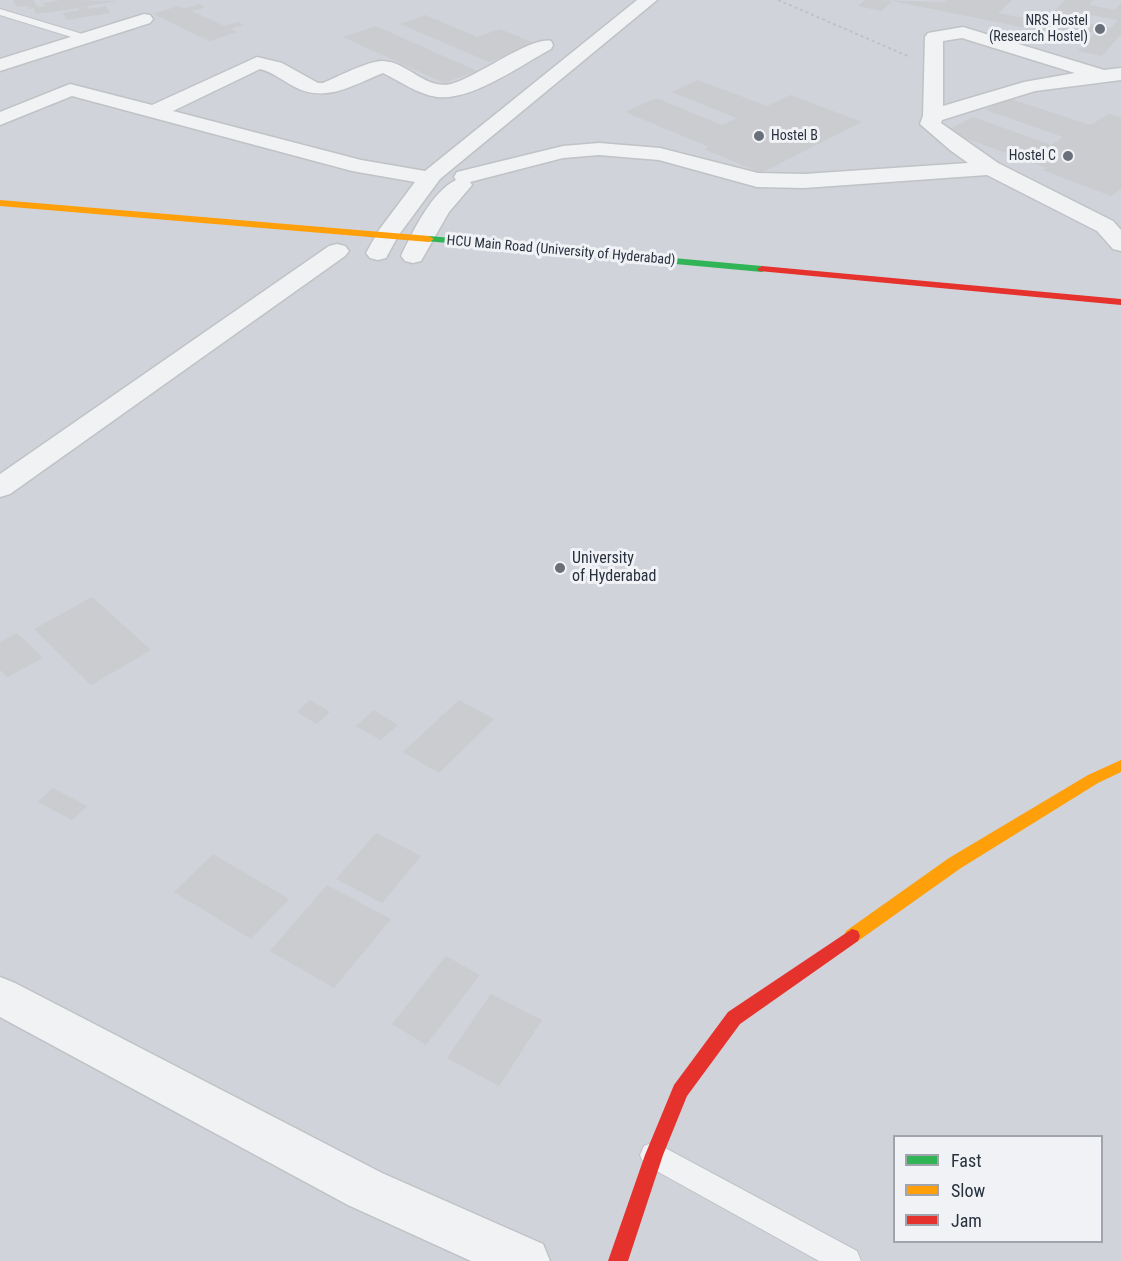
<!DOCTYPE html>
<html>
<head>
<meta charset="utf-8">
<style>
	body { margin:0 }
	#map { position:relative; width:1121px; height:1261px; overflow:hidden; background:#e2e4e7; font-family:"Roboto Condensed",sans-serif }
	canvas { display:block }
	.legend { position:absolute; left:893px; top:1135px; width:210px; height:108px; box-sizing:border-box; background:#f0f2f6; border:2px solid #a0a5ad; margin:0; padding:8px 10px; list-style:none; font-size:18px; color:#29313f }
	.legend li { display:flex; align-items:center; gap:12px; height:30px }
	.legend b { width:30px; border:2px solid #a0a5ad }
</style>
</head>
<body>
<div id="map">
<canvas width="1121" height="1261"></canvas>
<ul class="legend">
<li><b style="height:8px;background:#30b455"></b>Fast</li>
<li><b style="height:8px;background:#ff9f0a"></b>Slow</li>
<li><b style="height:8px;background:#e5322d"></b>Jam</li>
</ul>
</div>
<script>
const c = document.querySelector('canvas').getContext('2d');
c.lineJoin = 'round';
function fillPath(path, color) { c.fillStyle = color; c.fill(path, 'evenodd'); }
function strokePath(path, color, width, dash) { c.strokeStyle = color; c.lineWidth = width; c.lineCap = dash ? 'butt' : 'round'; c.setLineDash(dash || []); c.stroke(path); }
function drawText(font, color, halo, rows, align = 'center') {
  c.font = font + ' "Roboto Condensed",sans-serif'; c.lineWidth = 6; c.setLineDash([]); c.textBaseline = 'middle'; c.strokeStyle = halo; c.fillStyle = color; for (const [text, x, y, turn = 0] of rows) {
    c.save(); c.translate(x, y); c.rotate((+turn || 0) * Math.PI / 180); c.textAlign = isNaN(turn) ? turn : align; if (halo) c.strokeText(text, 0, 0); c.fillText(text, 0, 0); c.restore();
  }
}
fillPath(new Path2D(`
	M 0,0 L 1121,0 L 1121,1261 L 0,1261 ZM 894,1136 L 1102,1136 L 1102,1242 L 894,1242 Z`), '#d0d3da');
fillPath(new Path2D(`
	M 13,0 L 33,0 L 38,7 L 45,6 L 43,3 L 61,0 L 118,1 L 87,6 L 88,9 L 106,6 L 110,13 L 67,20 L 63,13 L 80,10 L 78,8 L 36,14 L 33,8 L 29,9 L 27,6 L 17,7 Z
	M 865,0 L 944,2 L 947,0 L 1012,0 L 998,13 L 1044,22 L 1065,0 L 1093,0 L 1089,5 L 1115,10 L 1121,3 L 1121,34 L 1102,56 L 1078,51 L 1095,33 L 1067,27 L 1050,45 L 1026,40 L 1036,30 L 892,1 L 881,11 L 858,6 ZM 1074,12 L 1118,20 L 1111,28 L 1067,19 Z
	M 199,4 L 205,7 L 192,11 L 224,26 L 238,22 L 244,25 L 230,29 L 237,32 L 210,41 L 153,14 L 178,6 L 184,9 Z
	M 425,15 L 477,37 L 500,29 L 537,44 L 489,62 L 400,24 Z
	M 376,26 L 477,71 L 444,83 L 343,37 Z
	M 698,80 L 767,106 L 790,95 L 862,122 L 761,173 L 704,149 L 709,147 L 625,112 L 656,98 L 722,125 L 737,118 L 671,92 Z
	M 1008,98 L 1090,125 L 1109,114 L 1121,118 L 1121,189 L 1111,196 L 1043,170 L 1047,168 L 946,131 L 973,117 L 1051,145 L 1063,137 L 986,110 Z
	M 92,597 L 151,650 L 91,685 L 34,629 Z
	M 17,633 L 43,658 L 7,677 L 0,670 L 0,642 Z
	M 310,700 L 330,712 L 317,724 L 297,712 Z
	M 459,700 L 494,719 L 439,773 L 403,752 Z
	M 374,710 L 398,725 L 380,740 L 356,726 Z
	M 53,788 L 87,806 L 72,820 L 38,802 Z
	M 376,833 L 421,856 L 382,903 L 336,879 Z
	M 213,854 L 289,899 L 251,939 L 174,892 Z
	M 327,885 L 391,919 L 334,988 L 270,951 Z
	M 446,956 L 480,975 L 426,1045 L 392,1024 Z
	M 491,994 L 542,1020 L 499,1086 L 447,1058 Z`), '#cacccf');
const lane = new Path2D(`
	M 0,9 L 89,36 L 90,38 L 89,40 L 81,40 L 0,15 Z
	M 654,1142 L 857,1251 L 861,1261 L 819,1261 L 644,1164 L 640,1155 L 644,1146 Z`);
const street = new Path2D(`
	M 637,0 L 657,0 L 440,179 L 398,236 L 386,258 L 378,260 L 370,258 L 366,253 L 379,230 L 415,182 L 352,171 L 72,96 L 0,125 L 0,112 L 70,84 L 152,105 L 257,57 L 282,63 L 318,83 L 323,83 C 337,77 370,60 383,61 C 408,62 425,90 451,84 C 476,78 531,36 551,41 L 553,45 L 551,49 C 521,65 472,101 437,97 C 417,94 400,81 383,73 C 353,85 325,104 293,86 C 282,80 272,72 260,69 L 173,111 L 361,160 L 425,171 Z
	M 144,14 L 150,15 L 153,19 L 150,23 L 0,71 L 0,59 Z
	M 963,27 L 1104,70 L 1121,68 L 1121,80 L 1035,91 L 942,120 L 941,123 L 998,163 L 1113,221 L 1121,230 L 1121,251 L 1113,249 L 1097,231 L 987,175 L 804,188 L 757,187 L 659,160 L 599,155 L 563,158 L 470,182 L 472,185 L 449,212 L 421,261 L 413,263 L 405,261 L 401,256 C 412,233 432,191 456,180 L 454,177 L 457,172 L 563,146 L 599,143 L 660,148 L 758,173 L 804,174 L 968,163 L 950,150 L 920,124 L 923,116 L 925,37 L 928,33 ZM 962,38 L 1075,73 L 1024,82 L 943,106 L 943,41 Z
	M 337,244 L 345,246 L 349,251 L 345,256 L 10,494 L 0,497 L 0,474 L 329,246 Z
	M 0,977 L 15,983 L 382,1173 L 543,1244 L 550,1261 L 471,1261 L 348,1205 L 0,1017 Z`);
strokePath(lane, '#c0c2c5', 2);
strokePath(street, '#c0c2c5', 3);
strokePath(new Path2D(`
	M 778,0 L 910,57`), '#c1c2c7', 2, [3, 3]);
fillPath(lane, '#f1f2f4');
fillPath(street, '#f1f2f4');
fillPath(new Path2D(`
	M 429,236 L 762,266 L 767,269 L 762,272 L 426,241 L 424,239 Z`), '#30b455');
fillPath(new Path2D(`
	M 0,200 L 429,236 L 434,239 L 429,242 L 0,206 Z
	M 1121,760 L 1121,772 L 1098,783 L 961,868 L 858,941 L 852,943 L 846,941 L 844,936 L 846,931 L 949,858 L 1088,775 Z`), '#ff9f0a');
fillPath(new Path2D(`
	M 762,266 L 1121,299 L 1121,305 L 759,271 L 757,269 Z
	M 852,929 L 858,931 L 860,936 L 858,941 L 740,1024 L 687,1096 L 663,1155 L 628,1261 L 608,1261 L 645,1155 L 674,1085 L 728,1012 Z`), '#e5322d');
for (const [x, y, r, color] of [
	[1100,29,6,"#6a707a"],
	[759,136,6,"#6a707a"],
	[1068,156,6,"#6a707a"],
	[560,568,6,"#6a707a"]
]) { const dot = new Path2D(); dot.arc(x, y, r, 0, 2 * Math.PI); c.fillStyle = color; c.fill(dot); strokePath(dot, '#f0f2f6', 2); }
drawText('14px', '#29313f', '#f0f2f6', [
	["NRS Hostel",1088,21],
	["(Research Hostel)",1088,37],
	["Hostel B",771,136,"left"],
	["Hostel C",1056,156]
], 'right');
drawText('14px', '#29313f', '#f0f2f6', [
	["HCU Main Road (University of Hyderabad)",561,251,5]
]);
drawText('16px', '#29313f', '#f0f2f6', [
	["University",572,559],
	["of Hyderabad",572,577]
], 'left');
</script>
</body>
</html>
